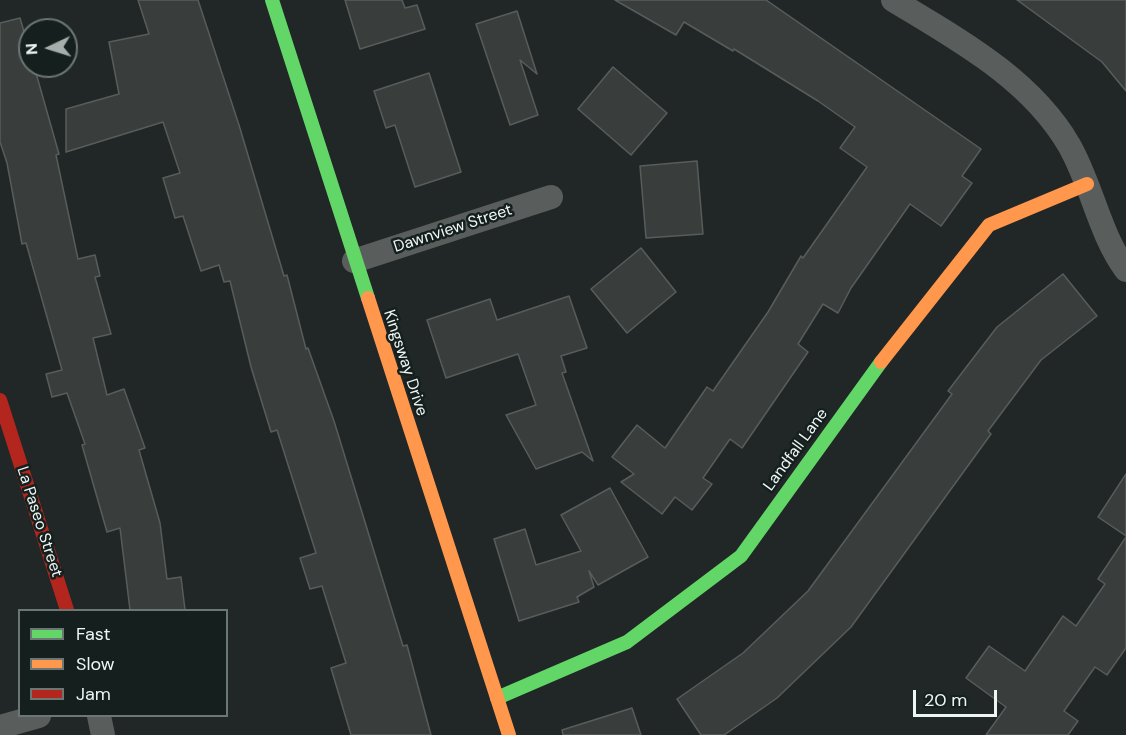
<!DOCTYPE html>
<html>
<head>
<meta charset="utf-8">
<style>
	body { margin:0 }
	#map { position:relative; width:1126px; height:735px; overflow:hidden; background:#212726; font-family:"DM Sans",sans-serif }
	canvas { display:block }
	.legend { position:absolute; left:18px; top:609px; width:210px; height:108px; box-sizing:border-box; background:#15201e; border:2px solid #6c7674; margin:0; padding:8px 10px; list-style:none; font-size:18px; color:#eef6f4 }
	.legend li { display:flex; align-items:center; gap:12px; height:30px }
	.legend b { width:30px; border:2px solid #6c7674 }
	.north { position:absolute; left:18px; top:18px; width:60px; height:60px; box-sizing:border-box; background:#15201e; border:2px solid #6c7674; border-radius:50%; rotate:266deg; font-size:16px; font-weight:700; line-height:24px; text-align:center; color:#eef6f4 }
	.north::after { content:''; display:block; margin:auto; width:21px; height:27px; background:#a6aeac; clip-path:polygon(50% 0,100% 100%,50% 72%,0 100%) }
	.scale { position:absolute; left:913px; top:690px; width:84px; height:27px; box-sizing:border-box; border:3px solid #eef6f4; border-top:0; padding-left:8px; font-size:18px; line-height:21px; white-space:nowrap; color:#eef6f4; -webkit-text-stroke:4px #15201e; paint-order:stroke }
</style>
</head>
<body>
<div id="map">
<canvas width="1126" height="735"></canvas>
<ul class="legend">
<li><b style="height:8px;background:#63d668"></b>Fast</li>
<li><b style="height:8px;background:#ff974d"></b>Slow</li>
<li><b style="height:8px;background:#b3261e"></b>Jam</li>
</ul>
<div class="north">N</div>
<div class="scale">20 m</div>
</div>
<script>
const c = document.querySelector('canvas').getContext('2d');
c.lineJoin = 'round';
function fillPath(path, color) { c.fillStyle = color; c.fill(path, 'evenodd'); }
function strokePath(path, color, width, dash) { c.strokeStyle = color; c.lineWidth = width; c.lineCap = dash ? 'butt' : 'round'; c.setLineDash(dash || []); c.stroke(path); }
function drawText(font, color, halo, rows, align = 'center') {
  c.font = font + ' "DM Sans",sans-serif'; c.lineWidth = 5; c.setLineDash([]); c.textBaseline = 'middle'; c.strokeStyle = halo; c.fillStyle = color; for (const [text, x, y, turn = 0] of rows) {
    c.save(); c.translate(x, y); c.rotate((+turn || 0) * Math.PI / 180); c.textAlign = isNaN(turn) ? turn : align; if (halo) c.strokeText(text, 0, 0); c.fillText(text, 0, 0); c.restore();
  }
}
const building = new Path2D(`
	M 138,0 L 198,0 L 239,125 L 284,276 L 287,275 L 306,349 L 308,348 L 334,421 L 403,646 L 407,645 L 431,735 L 351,735 L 331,668 L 346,663 L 322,586 L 310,589 L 300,558 L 316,553 L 277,430 L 271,432 L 251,367 L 230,281 L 224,282 L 219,265 L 201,271 L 183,216 L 175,218 L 163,178 L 180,173 L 163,122 L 66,152 L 66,109 L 119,94 L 109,42 L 149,34 Z
	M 345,0 L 402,0 L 405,8 L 417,5 L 425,29 L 360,49 Z
	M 615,0 L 766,0 L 981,149 L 962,176 L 972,183 L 941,226 L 910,204 L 851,288 L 838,313 L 823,304 L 798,344 L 808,352 L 742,448 L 730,439 L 703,478 L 712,484 L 692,510 L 675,497 L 662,514 L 621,482 L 634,474 L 612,457 L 637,425 L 665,448 L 707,387 L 713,391 L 768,312 L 801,256 L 803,258 L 867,167 L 840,148 L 855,127 L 818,101 L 734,49 L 733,51 L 684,22 L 676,35 Z
	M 1017,0 L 1126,0 L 1126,91 L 1102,62 Z
	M 517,11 L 537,74 L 520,60 L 538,115 L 510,125 L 476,24 Z
	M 20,18 L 30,52 L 30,66 L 34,66 L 59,154 L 56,155 L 78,259 L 95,255 L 100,276 L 95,277 L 111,334 L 93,338 L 107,395 L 124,389 L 145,448 L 139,450 L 160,523 L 167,579 L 181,577 L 185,610 L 130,610 L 120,528 L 107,532 L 82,445 L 85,444 L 67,393 L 52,397 L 46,374 L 62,370 L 26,243 L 22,244 L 7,163 L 0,142 L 0,23 Z
	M 613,67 L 667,113 L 631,155 L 578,109 Z
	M 429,73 L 461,172 L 415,187 L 395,125 L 386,128 L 374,91 Z
	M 697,161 L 703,234 L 646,238 L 640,166 Z
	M 641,248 L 676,292 L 627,333 L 591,289 Z
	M 1063,274 L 1097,316 L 1041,360 L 988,431 L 991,434 L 851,627 L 777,698 L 724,735 L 701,735 L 677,699 L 743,653 L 808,591 L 952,394 L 948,391 L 997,327 Z
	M 569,296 L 587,348 L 561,356 L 566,372 L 562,373 L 593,461 L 582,452 L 536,469 L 506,415 L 536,405 L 518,354 L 446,378 L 427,320 L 490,299 L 497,320 Z
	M 1126,474 L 1126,536 L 1098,517 Z
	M 610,488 L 648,557 L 598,585 L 589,571 L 594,587 L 577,597 L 579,602 L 519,621 L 494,539 L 525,529 L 536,565 L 581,551 L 561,515 Z
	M 1126,537 L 1126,648 L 1107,675 L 1095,667 L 1064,711 L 1078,721 L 1068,735 L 986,735 L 1006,707 L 966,678 L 989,646 L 1025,671 L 1063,616 L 1076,626 L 1105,584 L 1098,579 Z
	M 632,708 L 641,735 L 563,735 L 562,730 Z`);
fillPath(building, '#393e3c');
strokePath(building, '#585d5b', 1.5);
strokePath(new Path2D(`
	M 893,0 C 957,39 1030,78 1069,145 C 1092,185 1099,233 1126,270
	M 354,261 L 551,197
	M 99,716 L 103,735
	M 0,727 L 39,716`), '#595e5d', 24);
strokePath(new Path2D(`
	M 272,0 L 368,298
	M 497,698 L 627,642 L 741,556 L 881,362`), '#63d668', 14);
strokePath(new Path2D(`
	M 368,298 L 509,735
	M 881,362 L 989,225 L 1087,184`), '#ff974d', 14);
strokePath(new Path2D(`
	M 0,400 L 67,610`), '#b3261e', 14);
drawText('16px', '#eef6f4', '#15201e', [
	["Dawnview Street",453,229,-18],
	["Kingsway Drive",405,363,72],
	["Landfall Lane",796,450,-54],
	["La Paseo Street",39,522,72]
]);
</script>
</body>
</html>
